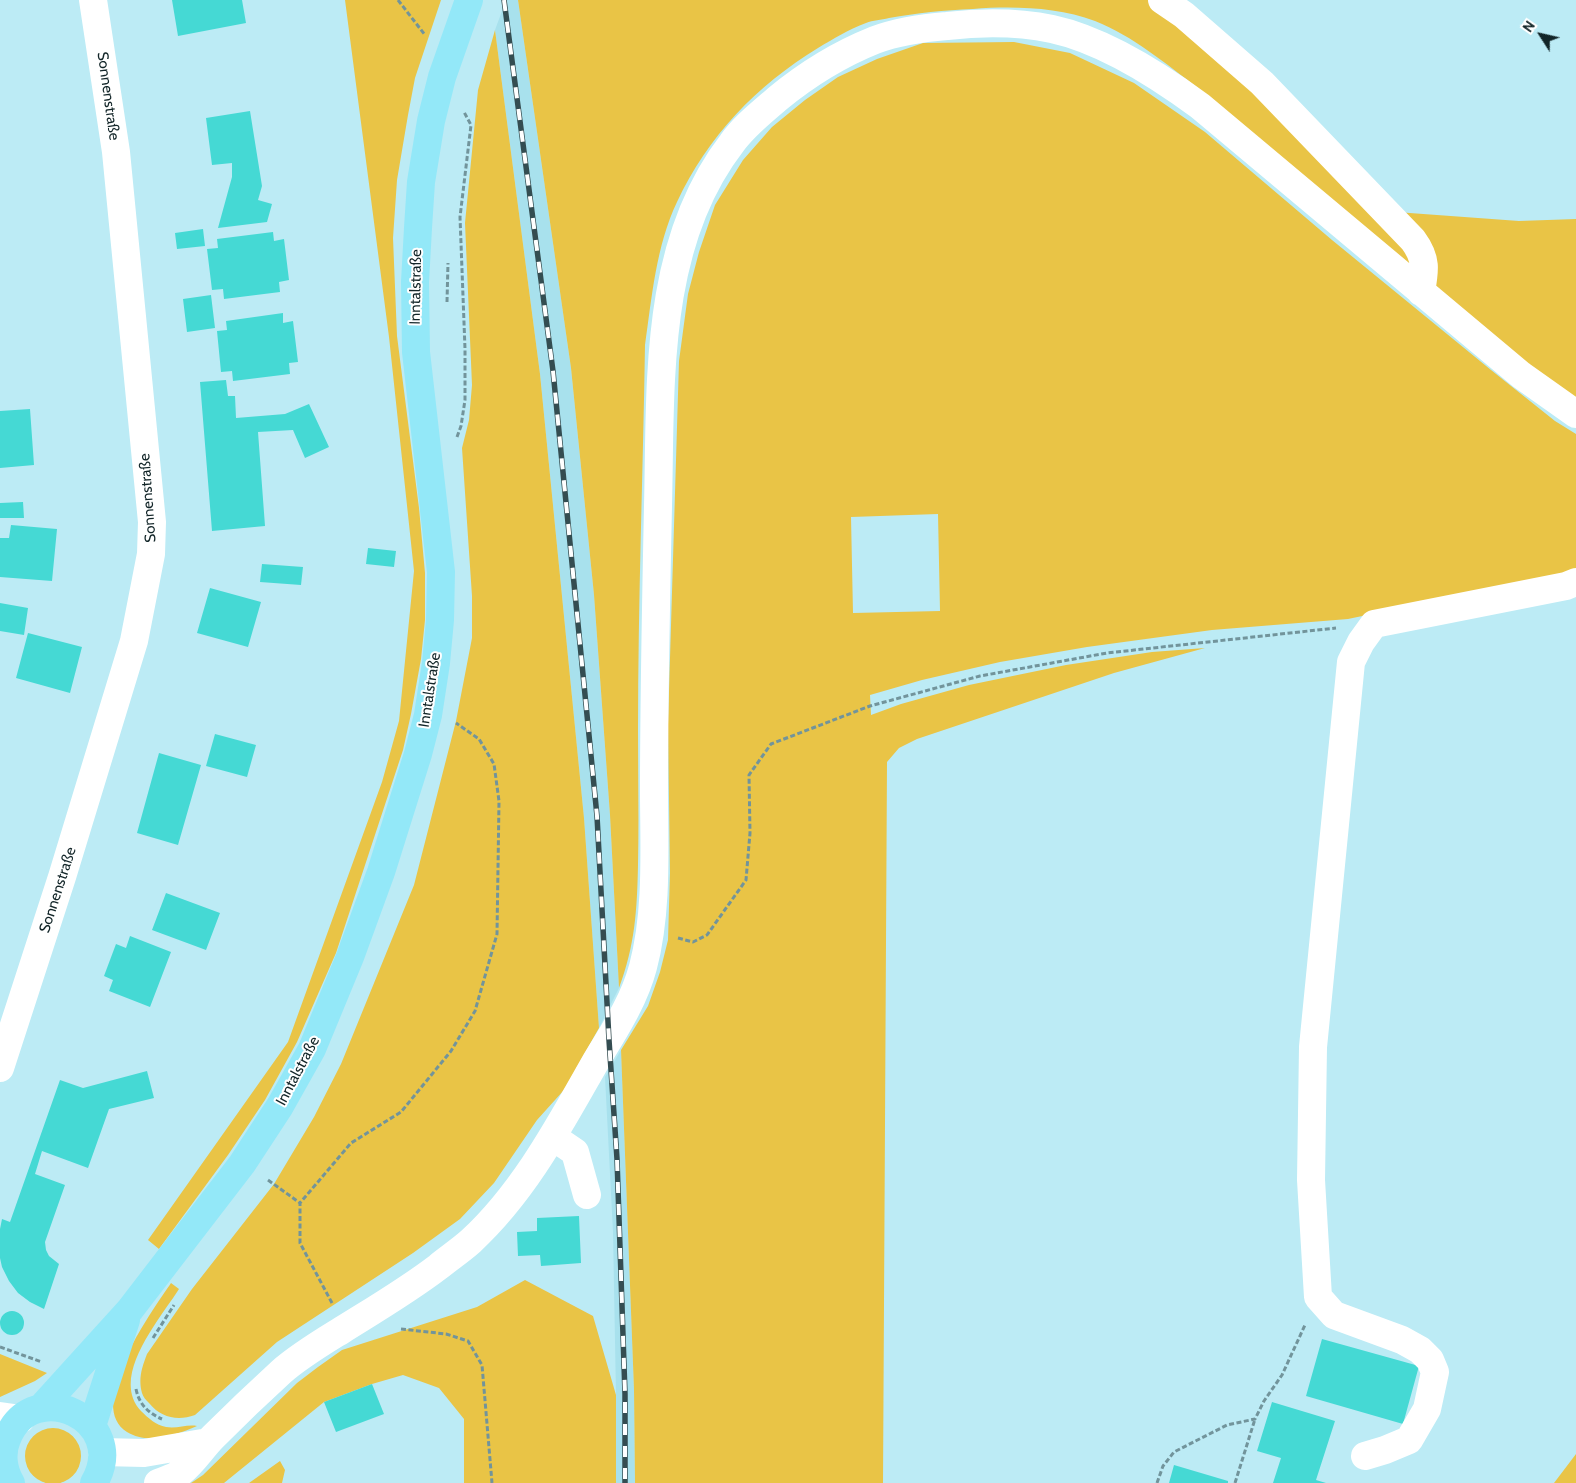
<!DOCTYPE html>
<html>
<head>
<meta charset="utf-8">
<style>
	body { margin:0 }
	#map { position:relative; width:1576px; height:1483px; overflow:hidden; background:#bcebf5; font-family:Cabin,sans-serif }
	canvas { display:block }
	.north { position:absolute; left:1516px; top:10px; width:50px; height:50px; -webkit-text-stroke:4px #fff; paint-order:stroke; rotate:305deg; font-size:14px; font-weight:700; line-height:20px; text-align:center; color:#122528 }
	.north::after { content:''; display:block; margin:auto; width:18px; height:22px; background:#122528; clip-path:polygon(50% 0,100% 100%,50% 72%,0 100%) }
</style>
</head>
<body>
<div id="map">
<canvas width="1576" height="1483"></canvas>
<div class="north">N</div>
</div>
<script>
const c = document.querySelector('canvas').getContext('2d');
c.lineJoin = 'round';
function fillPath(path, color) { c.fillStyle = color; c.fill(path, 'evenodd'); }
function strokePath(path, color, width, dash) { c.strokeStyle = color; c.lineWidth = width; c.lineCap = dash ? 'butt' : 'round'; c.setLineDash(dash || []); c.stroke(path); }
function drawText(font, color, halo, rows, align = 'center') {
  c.font = font + ' Cabin,sans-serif'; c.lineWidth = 4; c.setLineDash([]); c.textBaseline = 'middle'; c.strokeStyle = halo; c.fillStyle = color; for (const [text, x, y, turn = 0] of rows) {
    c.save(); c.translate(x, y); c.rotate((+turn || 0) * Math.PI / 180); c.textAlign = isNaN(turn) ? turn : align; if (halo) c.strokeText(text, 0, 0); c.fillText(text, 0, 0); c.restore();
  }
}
fillPath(new Path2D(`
	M 506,0 L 518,0 L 571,368 L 594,595 L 610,815 L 619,988 L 599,1028 L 584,818 L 540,374 L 495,30 Z
	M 621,1050 L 634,1390 L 635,1483 L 616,1483 L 616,1395 L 613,1232 L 605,1077 Z`), '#a8e1ed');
fillPath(new Path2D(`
	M 345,0 L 441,0 L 415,78 L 408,115 L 397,180 L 393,238 L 397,336 L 419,508 L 425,573 L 425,620 L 421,659 L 411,714 L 403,750 L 336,953 L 297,1042 L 265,1100 L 228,1155 L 159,1249 L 148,1240 L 288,1042 L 382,782 L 399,721 L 414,571 L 389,337 Z
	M 518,0 L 1150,0 L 1204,41 L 1405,241 L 1412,267 L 1198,88 C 1166,64 1133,36 1095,21 C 1057,7 1013,6 973,9 C 944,10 917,13 889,18 C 881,20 873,20 866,23 C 849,29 833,39 818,48 C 756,86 708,136 677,202 C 656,246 652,297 645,345 C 643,473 638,601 638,730 C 638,775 639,820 638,865 C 637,911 635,945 619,988 L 610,815 L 594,595 L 571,368 Z
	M 495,30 L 540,374 L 584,818 L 599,1028 L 564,1090 L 537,1120 L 494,1183 L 460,1219 L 413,1253 L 277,1342 L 195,1415 C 178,1421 161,1418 149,1403 C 146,1400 143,1397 142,1393 C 138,1379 142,1367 147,1354 L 192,1289 L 274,1184 L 314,1117 L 341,1064 L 414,885 L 456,721 L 472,638 L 472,596 L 462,448 L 469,420 L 472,385 L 465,223 L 478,90 Z
	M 1014,42 L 1070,53 L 1134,83 L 1205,132 L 1332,240 L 1491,370 L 1555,421 L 1576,434 L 1576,571 L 1348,619 L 1212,630 L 1087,647 L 1000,662 L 922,680 L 870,695 L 871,715 L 901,704 L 969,685 L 1066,665 L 1152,652 L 1205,648 L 1114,673 L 917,739 L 899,748 L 887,762 L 883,1483 L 635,1483 L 634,1390 L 621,1050 L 648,1006 L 660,972 L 668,940 L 670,873 L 668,724 L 679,361 L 688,294 L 699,252 L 715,205 L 743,160 L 772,127 L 805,100 L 838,77 L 877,59 L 923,43 ZM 938,514 L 940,611 L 853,613 L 851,517 Z
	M 1396,212 L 1519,221 L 1576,219 L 1576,400 L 1549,381 L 1432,285 Z
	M 525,1280 L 593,1316 L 616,1395 L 616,1483 L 464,1483 L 464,1419 L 439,1388 L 403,1375 L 372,1384 L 324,1402 L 224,1483 L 191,1483 L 203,1475 L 297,1383 L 318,1367 L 342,1350 L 477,1307 Z
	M 171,1283 L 179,1289 C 160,1319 109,1377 141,1411 C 148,1418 156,1425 166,1427 C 177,1429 187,1424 197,1426 C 176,1435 148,1445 127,1432 C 84,1405 152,1311 171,1283 Z
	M 0,1354 L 47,1373 L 35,1381 L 0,1397 Z
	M25 1456a28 28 0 1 1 56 0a28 28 0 1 1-56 0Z
	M 1576,1454 L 1576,1483 L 1554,1483 Z
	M 280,1461 L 285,1470 L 282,1483 L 249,1483 Z`), '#e9c446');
fillPath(new Path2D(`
	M 172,0 L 242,0 L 246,23 L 178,36 Z
	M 250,111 L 262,186 L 258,200 L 272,204 L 267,222 L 218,228 L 232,177 L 232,163 L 212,165 L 206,118 Z
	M 203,229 L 205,246 L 177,249 L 175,233 Z
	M 273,232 L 274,241 L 284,239 L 289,280 L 279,282 L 280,292 L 224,299 L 223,289 L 212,290 L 207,249 L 218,248 L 217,239 Z
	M 211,295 L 215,328 L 187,332 L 183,299 Z
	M 283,313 L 283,323 L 293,321 L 298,362 L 289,363 L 290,374 L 233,381 L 232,371 L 221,372 L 217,331 L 227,330 L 226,321 Z
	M 226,380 L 228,396 L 235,396 L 236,418 L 285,414 L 309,404 L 329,447 L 305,458 L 293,430 L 258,432 L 265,526 L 212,531 L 200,382 Z
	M 30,409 L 34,465 L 0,468 L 0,411 Z
	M 23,502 L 24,518 L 0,518 L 0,503 Z
	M 11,525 L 57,529 L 52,581 L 0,577 L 0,538 L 9,538 Z
	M 368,548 L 396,551 L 394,567 L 366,564 Z
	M 262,564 L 303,567 L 301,585 L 260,582 Z
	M 210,588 L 261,602 L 248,647 L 197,633 Z
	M 0,603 L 28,608 L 24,635 L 0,631 Z
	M 28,633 L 82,647 L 70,693 L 16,678 Z
	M 215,734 L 256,745 L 247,777 L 206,766 Z
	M 159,753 L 201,765 L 178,845 L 137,833 Z
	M 166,893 L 220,913 L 206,950 L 152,930 Z
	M 130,936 L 171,952 L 150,1007 L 109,991 L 113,980 L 104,976 L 116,944 L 126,948 Z
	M 147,1071 L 154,1098 L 109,1109 L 88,1168 L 42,1151 L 35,1174 L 65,1185 L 45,1242 L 46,1250 L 49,1256 L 59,1264 L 44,1309 L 30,1302 L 18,1293 L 9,1281 L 2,1267 L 0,1258 L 0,1229 L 2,1219 L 10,1222 L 60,1080 L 83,1088 Z
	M 579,1216 L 581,1263 L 541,1266 L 540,1255 L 518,1256 L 517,1232 L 537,1231 L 537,1218 Z
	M0 1323a12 12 0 1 1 24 0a12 12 0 1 1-24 0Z
	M 1322,1339 L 1419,1366 L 1403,1424 L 1306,1396 Z
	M 372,1384 L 384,1414 L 336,1432 L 324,1402 Z
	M 1272,1402 L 1335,1421 L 1316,1480 L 1326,1483 L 1273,1483 L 1281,1458 L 1257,1451 Z
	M 1174,1465 L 1228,1481 L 1228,1483 L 1169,1483 Z`), '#45d9d4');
strokePath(new Path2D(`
	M 398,0 L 425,35
	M 447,302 L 448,263
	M 457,437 L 461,426 L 465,400 L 465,349 L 460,217 L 471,125 L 464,112
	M 678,938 L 693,942 L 707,935 L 746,880 L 750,833 L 749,775 L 771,744 L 870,706 L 980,676 L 1107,653 L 1336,628
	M 268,1180 L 300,1203
	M 332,1303 L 300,1243 L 300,1203 L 351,1143 L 401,1112 L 451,1051 L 475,1011 L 497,934 L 499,801 L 494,764 L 479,739 L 456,723
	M 401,1329 L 446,1334 L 468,1341 L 482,1365 L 492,1483
	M 153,1338 L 174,1305
	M 0,1347 L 42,1362
	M 136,1389 C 139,1404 148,1413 162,1419
	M 1157,1483 L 1163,1466 L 1174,1452 L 1227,1425 L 1255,1419 L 1264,1401 L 1282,1375 L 1305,1325
	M 1235,1483 L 1255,1419`), '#72949b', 3, [5, 2.5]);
strokePath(new Path2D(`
	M 1162,0 L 1184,15 L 1262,83 L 1413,240 C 1427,259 1425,270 1421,292
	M 0,1068 L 62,877 L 134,641 L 151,554 L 152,522 L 116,152 L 93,0
	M 553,1137 L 575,1152 L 587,1195
	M 0,1416 L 21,1419
	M 102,1452 L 144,1453 L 208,1442
	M 1365,1456 L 1385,1450 L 1409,1440 L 1427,1409 L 1435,1372 L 1430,1360 L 1420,1350 L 1402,1340 L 1334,1315 L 1318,1297 L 1311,1180 L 1313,1047 L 1351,662 L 1361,642 L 1374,624 L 1566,586 L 1576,582
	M 158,1483 C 163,1481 172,1478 177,1475 C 191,1466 201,1449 213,1437 C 235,1415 258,1393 281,1372 C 299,1356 321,1343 342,1330 C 374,1310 408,1290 438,1267 C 449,1258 461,1250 471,1241 C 525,1191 560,1124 596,1061 C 614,1031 634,1001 643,967 C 658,911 654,847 654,790 C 654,695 656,601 658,506 C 661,384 653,245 732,143 C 744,126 761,113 777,99 C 806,75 840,54 875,40 C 899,31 922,28 947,26 C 982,22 1018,22 1052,29 C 1103,40 1158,75 1200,106 L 1521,375 L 1576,414`), '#fff', 28);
strokePath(new Path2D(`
	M 41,1408 L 129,1311 L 242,1164 L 280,1106 L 312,1049 L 350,957 L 381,872 L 418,754 L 428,715 L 436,663 L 440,620 L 441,572 L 416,352 L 415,282 L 418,228 L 421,182 L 431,121 L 442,77 L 469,0
	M 92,1426 L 126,1320
	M 11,1483 C 3,1470 1,1453 7,1439 C 32,1374 131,1419 94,1483`), '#93e8f8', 28);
const rail = new Path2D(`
	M 504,0 L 553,371 L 597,816 L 609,1040 L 617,1159 L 625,1394 L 625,1483`);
strokePath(rail, '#344d51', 5.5);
strokePath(rail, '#fff', 4, [11]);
drawText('15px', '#122528', '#fff', [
	["Sonnenstraße",108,96,82],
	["Inntalstraße",416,287,-89],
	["Sonnenstraße",148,498,-94],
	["Inntalstraße",430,690,-81],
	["Sonnenstraße",58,890,-72],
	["Inntalstraße",298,1071,-62]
]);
</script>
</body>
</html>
